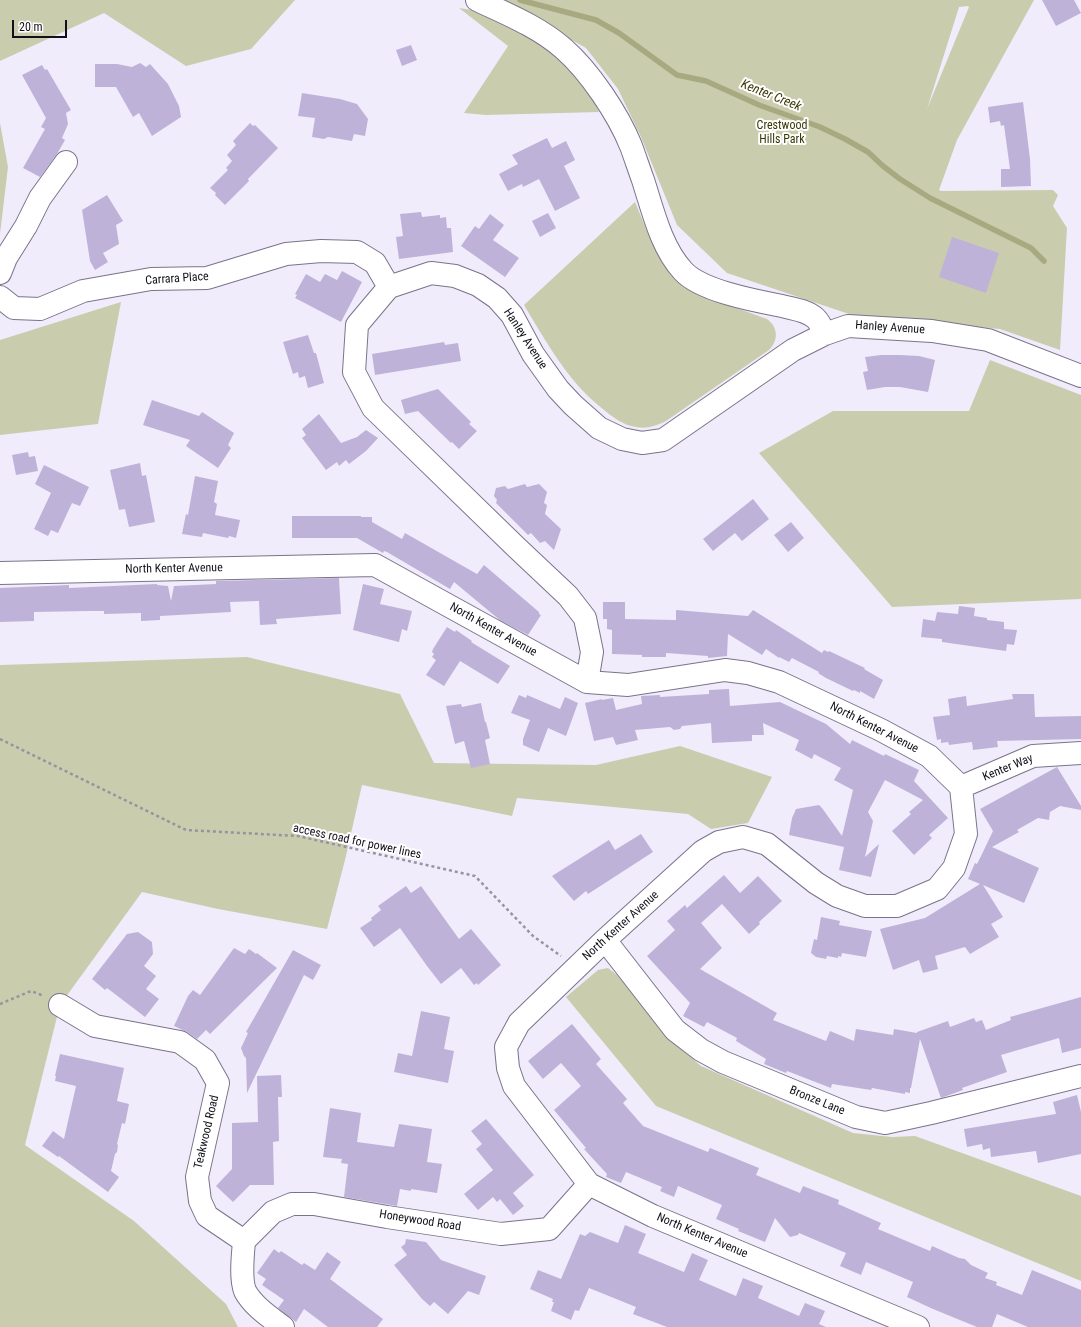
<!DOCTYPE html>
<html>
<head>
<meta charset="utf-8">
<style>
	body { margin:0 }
	#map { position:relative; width:1081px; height:1327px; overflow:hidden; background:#f1ecfb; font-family:"Roboto Condensed",sans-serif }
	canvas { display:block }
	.scale { position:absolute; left:12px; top:20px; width:55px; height:18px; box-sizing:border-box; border:2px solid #131019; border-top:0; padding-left:5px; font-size:12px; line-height:14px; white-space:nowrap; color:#131019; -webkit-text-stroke:3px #fff; paint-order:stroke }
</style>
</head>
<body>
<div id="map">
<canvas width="1081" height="1327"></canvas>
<div class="scale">20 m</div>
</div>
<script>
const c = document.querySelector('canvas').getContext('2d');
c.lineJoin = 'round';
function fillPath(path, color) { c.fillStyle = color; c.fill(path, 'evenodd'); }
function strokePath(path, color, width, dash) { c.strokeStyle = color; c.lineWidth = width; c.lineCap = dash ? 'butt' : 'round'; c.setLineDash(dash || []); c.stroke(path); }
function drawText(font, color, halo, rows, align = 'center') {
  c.font = font + ' "Roboto Condensed",sans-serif'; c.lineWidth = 4; c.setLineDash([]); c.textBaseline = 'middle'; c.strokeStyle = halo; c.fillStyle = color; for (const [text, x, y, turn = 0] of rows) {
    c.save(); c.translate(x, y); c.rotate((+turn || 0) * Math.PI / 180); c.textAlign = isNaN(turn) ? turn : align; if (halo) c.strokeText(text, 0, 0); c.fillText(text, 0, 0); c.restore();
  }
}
fillPath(new Path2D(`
	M 0,0 L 295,0 L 251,49 L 186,66 L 104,13 L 0,61 Z
	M 501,0 L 1034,0 L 957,140 L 939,190 L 941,191 L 1053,190 L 1058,195 L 1053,206 L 1067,228 L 1060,350 L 1000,329 L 855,316 L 727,273 L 677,225 L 641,137 L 618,89 L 586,48 ZM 968,6 L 969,7 L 927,109 L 959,7 Z
	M 459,8 L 478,11 L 549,45 L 589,92 L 599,112 L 486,115 L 464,113 L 508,46 Z
	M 0,123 L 8,167 L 0,234 Z
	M 635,202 L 652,243 L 664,263 L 717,301 L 767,319 C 778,327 779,340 769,350 L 666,421 C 656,426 647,429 636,427 C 623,425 614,418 604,410 C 568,382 547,343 524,305 Z
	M 121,302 L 98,424 L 0,435 L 0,340 Z
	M 990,360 L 1081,395 L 1081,599 L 892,607 L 759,453 L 833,411 L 969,411 Z
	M 247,657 L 400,694 L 434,763 L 596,765 L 680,746 L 772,777 L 748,823 L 711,829 L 688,814 L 517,798 L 512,816 L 362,785 L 345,860 L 327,929 L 218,909 L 142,892 L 60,1005 L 25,1145 L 134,1221 L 226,1304 L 238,1327 L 0,1327 L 0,665 Z
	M 608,968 L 617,975 L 674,1043 L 701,1066 L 853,1133 L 892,1137 L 915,1136 L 1081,1196 L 1081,1281 L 656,1106 L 566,997 L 598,970 Z`), '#caccae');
strokePath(new Path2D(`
	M 520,0 L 596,20 L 619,33 L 677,75 L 706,81 L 759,105 L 820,127 L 845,139 L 868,152 L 883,166 L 900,179 L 930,198 L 1031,248 L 1044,261`), '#a7a980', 5.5);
fillPath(new Path2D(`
	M 1042,0 L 1074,0 L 1081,13 L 1056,26 Z
	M 411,45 L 417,60 L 402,66 L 396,50 Z
	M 140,63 L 146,67 L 150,64 L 168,84 L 179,106 L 181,117 L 152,136 L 139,113 L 133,117 L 116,87 L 95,87 L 95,64 L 117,64 L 132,67 Z
	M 42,65 L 45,70 L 47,69 L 71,110 L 66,113 L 68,124 L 62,138 L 65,140 L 57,154 L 40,177 L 23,168 L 45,129 L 41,127 L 46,118 L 22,75 Z
	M 302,93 L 340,99 L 357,104 L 368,119 L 365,136 L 354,134 L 352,141 L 328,137 L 324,139 L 312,137 L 315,118 L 298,116 Z
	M 1023,102 L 1030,159 L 1031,186 L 1001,187 L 1001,169 L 1010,169 L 1004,125 L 1001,126 L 1000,121 L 990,123 L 988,107 Z
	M 250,123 L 253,126 L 255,125 L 278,148 L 248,179 L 249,181 L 225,205 L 215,195 L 216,193 L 210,188 L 228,170 L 226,168 L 232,161 L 227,155 L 236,145 L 233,141 Z
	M 547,138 L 552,148 L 566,141 L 575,160 L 564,166 L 580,198 L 555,211 L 539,179 L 523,187 L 522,184 L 508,191 L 499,174 L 518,164 L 512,155 Z
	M 107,195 L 123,221 L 116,225 L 119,244 L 103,253 L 108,262 L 95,270 L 90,261 L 82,210 Z
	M 421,212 L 422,217 L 440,215 L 440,218 L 446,217 L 447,228 L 451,228 L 453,252 L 399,259 L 396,237 L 403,236 L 400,214 Z
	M 548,213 L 556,228 L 540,237 L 532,221 Z
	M 490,214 L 504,225 L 493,240 L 519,258 L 505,277 L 461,246 L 475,226 L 479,229 Z
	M 952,237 L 999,253 L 986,293 L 939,277 Z
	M 342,271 L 362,282 L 341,322 L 295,298 L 297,295 L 295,294 L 306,274 L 320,282 L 325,274 L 337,280 Z
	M 308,335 L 314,353 L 316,353 L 324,383 L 308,388 L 305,376 L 299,378 L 298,372 L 293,374 L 283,342 Z
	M 444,342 L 445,345 L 458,343 L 461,361 L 375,375 L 372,354 Z
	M 881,355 L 900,355 L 919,356 L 935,360 L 928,392 L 900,387 L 885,387 L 867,390 L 863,372 L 868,371 L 865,357 Z
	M 438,389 L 471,422 L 469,424 L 477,431 L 459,449 L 452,442 L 451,443 L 418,411 L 405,414 L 401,400 Z
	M 152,400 L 199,416 L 202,412 L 234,433 L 228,445 L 231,448 L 218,468 L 186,446 L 190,440 L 143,425 Z
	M 319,414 L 341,443 L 357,437 L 366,430 L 378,438 L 366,451 L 349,464 L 346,460 L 339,466 L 337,462 L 326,470 L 302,438 L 306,435 L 302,429 Z
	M 28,452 L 29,457 L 35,456 L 38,471 L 16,475 L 12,455 Z
	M 140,463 L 142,476 L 146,475 L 155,522 L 129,527 L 125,509 L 119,510 L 110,470 Z
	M 44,465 L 89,487 L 80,506 L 72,503 L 58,533 L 51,530 L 48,536 L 34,529 L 51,493 L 35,484 Z
	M 195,476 L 218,481 L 214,502 L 217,504 L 215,515 L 240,520 L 236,538 L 229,536 L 228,538 L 203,533 L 202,537 L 182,534 L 186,514 L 188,515 Z
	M 525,484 L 527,487 L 539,484 L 547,492 L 544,503 L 547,505 L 545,514 L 561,529 L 554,550 L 545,541 L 540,543 L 531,533 L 528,535 L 496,503 L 497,500 L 494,496 L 496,488 L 505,486 L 508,489 Z
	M 753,499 L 769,519 L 742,541 L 735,533 L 713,551 L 703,539 Z
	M 292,516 L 361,516 L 361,517 L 372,517 L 372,522 L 402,539 L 405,533 L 477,574 L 484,565 L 539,612 L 539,614 L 541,615 L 528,635 L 501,621 L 454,582 L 450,589 L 387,552 L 384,551 L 383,553 L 357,538 L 292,538 Z
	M 791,522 L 804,538 L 788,552 L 774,535 Z
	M 339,578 L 341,614 L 276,619 L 277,624 L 260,625 L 259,601 L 230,602 L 231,612 L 160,616 L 160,620 L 141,621 L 141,613 L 104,614 L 104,611 L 89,611 L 34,612 L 34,621 L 0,622 L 0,588 L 69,585 L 69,588 L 157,584 L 157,585 L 168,586 L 171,601 L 174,586 L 216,584 L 216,581 Z
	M 363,584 L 384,589 L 380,604 L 412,611 L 407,631 L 402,629 L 399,642 L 353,630 Z
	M 603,602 L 625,602 L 625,619 L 676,620 L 676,610 L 748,616 L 753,610 L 822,653 L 824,650 L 828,652 L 829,651 L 865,668 L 864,669 L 883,680 L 874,699 L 860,691 L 860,693 L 854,690 L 853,691 L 826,678 L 818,673 L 819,672 L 792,658 L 789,662 L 779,657 L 779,658 L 766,649 L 762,655 L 728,634 L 727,656 L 708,658 L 708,656 L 666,653 L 666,657 L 642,657 L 642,655 L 612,654 L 612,630 L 607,629 L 607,619 L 603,619 Z
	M 959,606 L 975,608 L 974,616 L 987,618 L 987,620 L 1004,622 L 1004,629 L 1017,630 L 1014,645 L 1007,644 L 1006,651 L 942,642 L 942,639 L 921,637 L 923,619 L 935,621 L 937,612 L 958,614 Z
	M 447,627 L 455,632 L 456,630 L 472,641 L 471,642 L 510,666 L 498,684 L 460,661 L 444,686 L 426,675 L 436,660 L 432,657 L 434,654 L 432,652 L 433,649 Z
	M 729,689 L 730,706 L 780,702 L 826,724 L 850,744 L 852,740 L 884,756 L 885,754 L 919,770 L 914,781 L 948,818 L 929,835 L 932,838 L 914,855 L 892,831 L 911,814 L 909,812 L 923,800 L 885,780 L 868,812 L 873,821 L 865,857 L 879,844 L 871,877 L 839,870 L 844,847 L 789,835 L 792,818 L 796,809 L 819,805 L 822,808 L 842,836 L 853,790 L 834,780 L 841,768 L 814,754 L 812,759 L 795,750 L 799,740 L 763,723 L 764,735 L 752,735 L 752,741 L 712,743 L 711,723 L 682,726 L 680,729 L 674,730 L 670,727 L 635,730 L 638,740 L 616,745 L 613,737 L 594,741 L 585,703 L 602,699 L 602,700 L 613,698 L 616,710 L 642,704 L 641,696 L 660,695 L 660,697 L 709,694 L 709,690 Z
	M 1012,694 L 1034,694 L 1035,717 L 1081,716 L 1081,739 L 997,741 L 998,747 L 973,750 L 972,742 L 949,745 L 948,742 L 941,743 L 941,739 L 937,740 L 933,717 L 950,715 L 948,699 L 966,696 L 967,706 L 1013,699 Z
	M 519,695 L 526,698 L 527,695 L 560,709 L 565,697 L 578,703 L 566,736 L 548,728 L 539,752 L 523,745 L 523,739 L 530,720 L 511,713 Z
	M 481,703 L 485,722 L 486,722 L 490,738 L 485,740 L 490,764 L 471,768 L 464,741 L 455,744 L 446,706 L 461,704 L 462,707 Z
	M 1057,767 L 1081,806 L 1081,810 L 1060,806 L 1050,812 L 1049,820 L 1038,818 L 1017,830 L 1019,832 L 992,847 L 1039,868 L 1024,903 L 983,885 L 1003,917 L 991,924 L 999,937 L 970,954 L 965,947 L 935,956 L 938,969 L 923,973 L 919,960 L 893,970 L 880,929 L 925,918 L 980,884 L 968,879 L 975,863 L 977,864 L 982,854 L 993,831 L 980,809 Z
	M 641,834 L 653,852 L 588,894 L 586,891 L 574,901 L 552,876 L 609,840 L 615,850 Z
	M 724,875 L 740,893 L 758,876 L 782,901 L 759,922 L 760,924 L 749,934 L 722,904 L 701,923 L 722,948 L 700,969 L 777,1013 L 773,1020 L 826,1041 L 830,1031 L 854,1041 L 856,1029 L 893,1035 L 894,1029 L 917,1033 L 917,1032 L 948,1021 L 950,1027 L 974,1018 L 976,1022 L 982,1020 L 986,1030 L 1011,1020 L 1010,1017 L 1081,997 L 1081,1048 L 1062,1053 L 1059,1038 L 1001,1055 L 1007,1072 L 962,1088 L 963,1090 L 941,1098 L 920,1039 L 911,1088 L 910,1088 L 910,1093 L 905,1092 L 905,1094 L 872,1088 L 871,1090 L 832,1084 L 831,1088 L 787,1071 L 786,1073 L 764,1064 L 766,1059 L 736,1041 L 737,1038 L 707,1022 L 704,1027 L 683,1016 L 690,1003 L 647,956 L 675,930 L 667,921 L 685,905 L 687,908 Z
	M 406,886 L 411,893 L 421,886 L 459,939 L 471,929 L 501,965 L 478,985 L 477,983 L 474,985 L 461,968 L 441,984 L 427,966 L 400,928 L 374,947 L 360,928 L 372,920 L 371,918 L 381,910 L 378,906 Z
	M 821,917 L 840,921 L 839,925 L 872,931 L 866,957 L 842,953 L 841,957 L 838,956 L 838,958 L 827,956 L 826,959 L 816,957 L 811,953 L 814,939 L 817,940 Z
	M 138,932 L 152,942 L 153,954 L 144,966 L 156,976 L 146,989 L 159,999 L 145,1017 L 107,988 L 105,990 L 92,979 L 127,934 Z
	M 234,948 L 245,954 L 249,949 L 256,954 L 257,953 L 277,968 L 210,1034 L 206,1030 L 197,1039 L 187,1032 L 174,1026 L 188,996 L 193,990 L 200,995 Z
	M 293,950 L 321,965 L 313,980 L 304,975 L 247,1093 L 246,1058 L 244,1056 L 241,1048 L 248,1033 L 246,1032 Z
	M 421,1011 L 450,1017 L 444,1049 L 454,1051 L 448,1083 L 394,1072 L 398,1053 L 412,1056 Z
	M 572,1024 L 601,1059 L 596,1064 L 627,1099 L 623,1103 L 643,1126 L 708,1152 L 710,1148 L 759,1168 L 756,1175 L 800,1193 L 803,1186 L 839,1200 L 838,1204 L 881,1223 L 878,1229 L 930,1251 L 932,1246 L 959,1258 L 965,1259 L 971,1265 L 988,1273 L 985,1278 L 997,1282 L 996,1285 L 1022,1295 L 1032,1270 L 1081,1290 L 1081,1327 L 1028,1327 L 997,1314 L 992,1327 L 977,1327 L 933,1309 L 907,1297 L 913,1282 L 866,1262 L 861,1275 L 840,1266 L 846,1253 L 799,1233 L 798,1235 L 790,1237 L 775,1218 L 765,1242 L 738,1231 L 739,1229 L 716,1219 L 722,1205 L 678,1186 L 674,1197 L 660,1191 L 662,1187 L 626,1172 L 621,1183 L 606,1177 L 607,1174 L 584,1149 L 586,1148 L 554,1110 L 581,1086 L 561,1063 L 543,1079 L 528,1061 Z
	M 60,1054 L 124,1068 L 117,1101 L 129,1104 L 125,1124 L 122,1123 L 117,1144 L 118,1145 L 117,1152 L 115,1154 L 111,1171 L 119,1177 L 108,1192 L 59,1156 L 58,1157 L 42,1146 L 53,1131 L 64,1139 L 76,1086 L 55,1081 L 56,1076 L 55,1076 Z
	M 281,1075 L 282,1097 L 278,1097 L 279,1141 L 273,1142 L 274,1185 L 250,1185 L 233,1202 L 216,1186 L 232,1169 L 232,1123 L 258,1122 L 257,1076 Z
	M 1077,1095 L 1081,1112 L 1081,1154 L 1038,1163 L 1036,1151 L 991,1157 L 990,1148 L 983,1150 L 982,1144 L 967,1147 L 964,1129 L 1056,1114 L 1053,1102 Z
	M 330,1108 L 361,1113 L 357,1142 L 394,1147 L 399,1124 L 432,1129 L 427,1162 L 442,1164 L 437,1193 L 411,1189 L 411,1191 L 400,1189 L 397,1206 L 344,1197 L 348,1164 L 341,1163 L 342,1159 L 323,1157 Z
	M 486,1119 L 534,1175 L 513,1193 L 524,1206 L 513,1215 L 500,1199 L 497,1202 L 493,1197 L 478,1210 L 464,1194 L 493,1170 L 476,1149 L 482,1144 L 471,1131 Z
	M 625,1225 L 646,1234 L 638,1253 L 684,1272 L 692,1253 L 708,1260 L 699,1280 L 736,1296 L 743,1278 L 763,1286 L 758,1298 L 799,1316 L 805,1303 L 825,1311 L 819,1324 L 826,1327 L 667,1327 L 633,1314 L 636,1307 L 589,1288 L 579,1311 L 575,1310 L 571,1320 L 551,1311 L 554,1302 L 552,1302 L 553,1299 L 530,1289 L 538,1270 L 561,1279 L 580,1234 L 585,1236 L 590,1232 L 618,1243 Z
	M 406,1239 L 426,1242 L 441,1260 L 486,1276 L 479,1295 L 468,1291 L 448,1314 L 434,1302 L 430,1306 L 422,1299 L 394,1265 L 407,1255 L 401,1247 L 405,1244 Z
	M 274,1249 L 279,1253 L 281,1251 L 302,1265 L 304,1263 L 315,1270 L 327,1252 L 341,1262 L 330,1279 L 383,1319 L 377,1327 L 328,1327 L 304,1309 L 296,1322 L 278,1308 L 284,1300 L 262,1285 L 266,1279 L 257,1273 Z`), '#bfb2d9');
const minor = new Path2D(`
	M 477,0 C 507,14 539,27 564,49 C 590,72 618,114 631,146 C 635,157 639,169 643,180 C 653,211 661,247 683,271 C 701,291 756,301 782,306 C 793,309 805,310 814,317 C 819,320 822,329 825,334
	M 0,273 L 6,258 L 26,226 L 40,198 L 66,162
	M 0,297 L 14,308 L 40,309 L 83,291 L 151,279 L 207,278 L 286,254 L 321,251 L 357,252 L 375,263 L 389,287
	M 0,573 L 375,565 L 587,682 L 628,685 L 725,670 L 748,673 L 779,682 L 881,730 L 929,756 L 961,787 L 966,834 L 954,868 L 937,889 L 897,906 L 865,906 L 837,896 L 816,883 L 767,844 L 743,837 L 719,842 L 703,851 L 605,940 L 519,1023 L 506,1047 L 508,1068 L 514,1086 L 589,1184 L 653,1216 L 918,1327
	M 587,682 L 592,652 L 585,618 L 568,596 L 516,547 L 373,408 L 354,372 L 357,325 L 389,287 L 431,273 L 455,276 L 478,285 L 497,298 L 512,315 L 533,354 L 558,389 L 573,405 L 599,428 L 622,439 L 642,443 L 663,440 L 793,350 L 825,334 L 848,326 L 932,331 L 988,340 L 1081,376
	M 961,787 L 1033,756 L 1081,753
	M 605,940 L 675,1030 L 701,1050 L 723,1062 L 856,1117 L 885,1123 L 931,1113 L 1081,1076
	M 60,1005 L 95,1026 L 180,1042 L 205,1060 L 218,1083 L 197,1177 L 200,1201 L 207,1216 L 244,1241 C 243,1254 240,1278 245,1291 C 253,1306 270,1317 283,1327
	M 244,1241 L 273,1212 L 292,1204 L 314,1204 L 387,1217 L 501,1234 L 549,1229 L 589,1184`);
strokePath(minor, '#7b738a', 24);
strokePath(new Path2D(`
	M 0,739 L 186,830 L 298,836 L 475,876 L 533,936 L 561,956
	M 0,1004 L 31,991 L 44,996`), '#97939f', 2.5, [3, 3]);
strokePath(minor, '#fff', 22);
drawText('12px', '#383804', '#fff', [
	["Crestwood",782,126],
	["Hills Park",782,140]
]);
drawText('12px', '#131019', '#fff', [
	["Carrara Place",177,279,-4],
	["Hanley Avenue",890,328,4],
	["Hanley Avenue",525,339,57],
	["North Kenter Avenue",174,569,-1],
	["North Kenter Avenue",493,630,29],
	["North Kenter Avenue",874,728,27],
	["Kenter Way",1008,768,-22],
	["access road for power lines",357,842,12],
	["North Kenter Avenue",621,926,-42],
	["Bronze Lane",817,1101,22],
	["Teakwood Road",207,1132,-77],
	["Honeywood Road",420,1221,9],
	["North Kenter Avenue",702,1236,23]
]);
drawText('italic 13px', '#3a3906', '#fff', [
	["Kenter Creek",771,96,22]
]);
</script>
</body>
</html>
